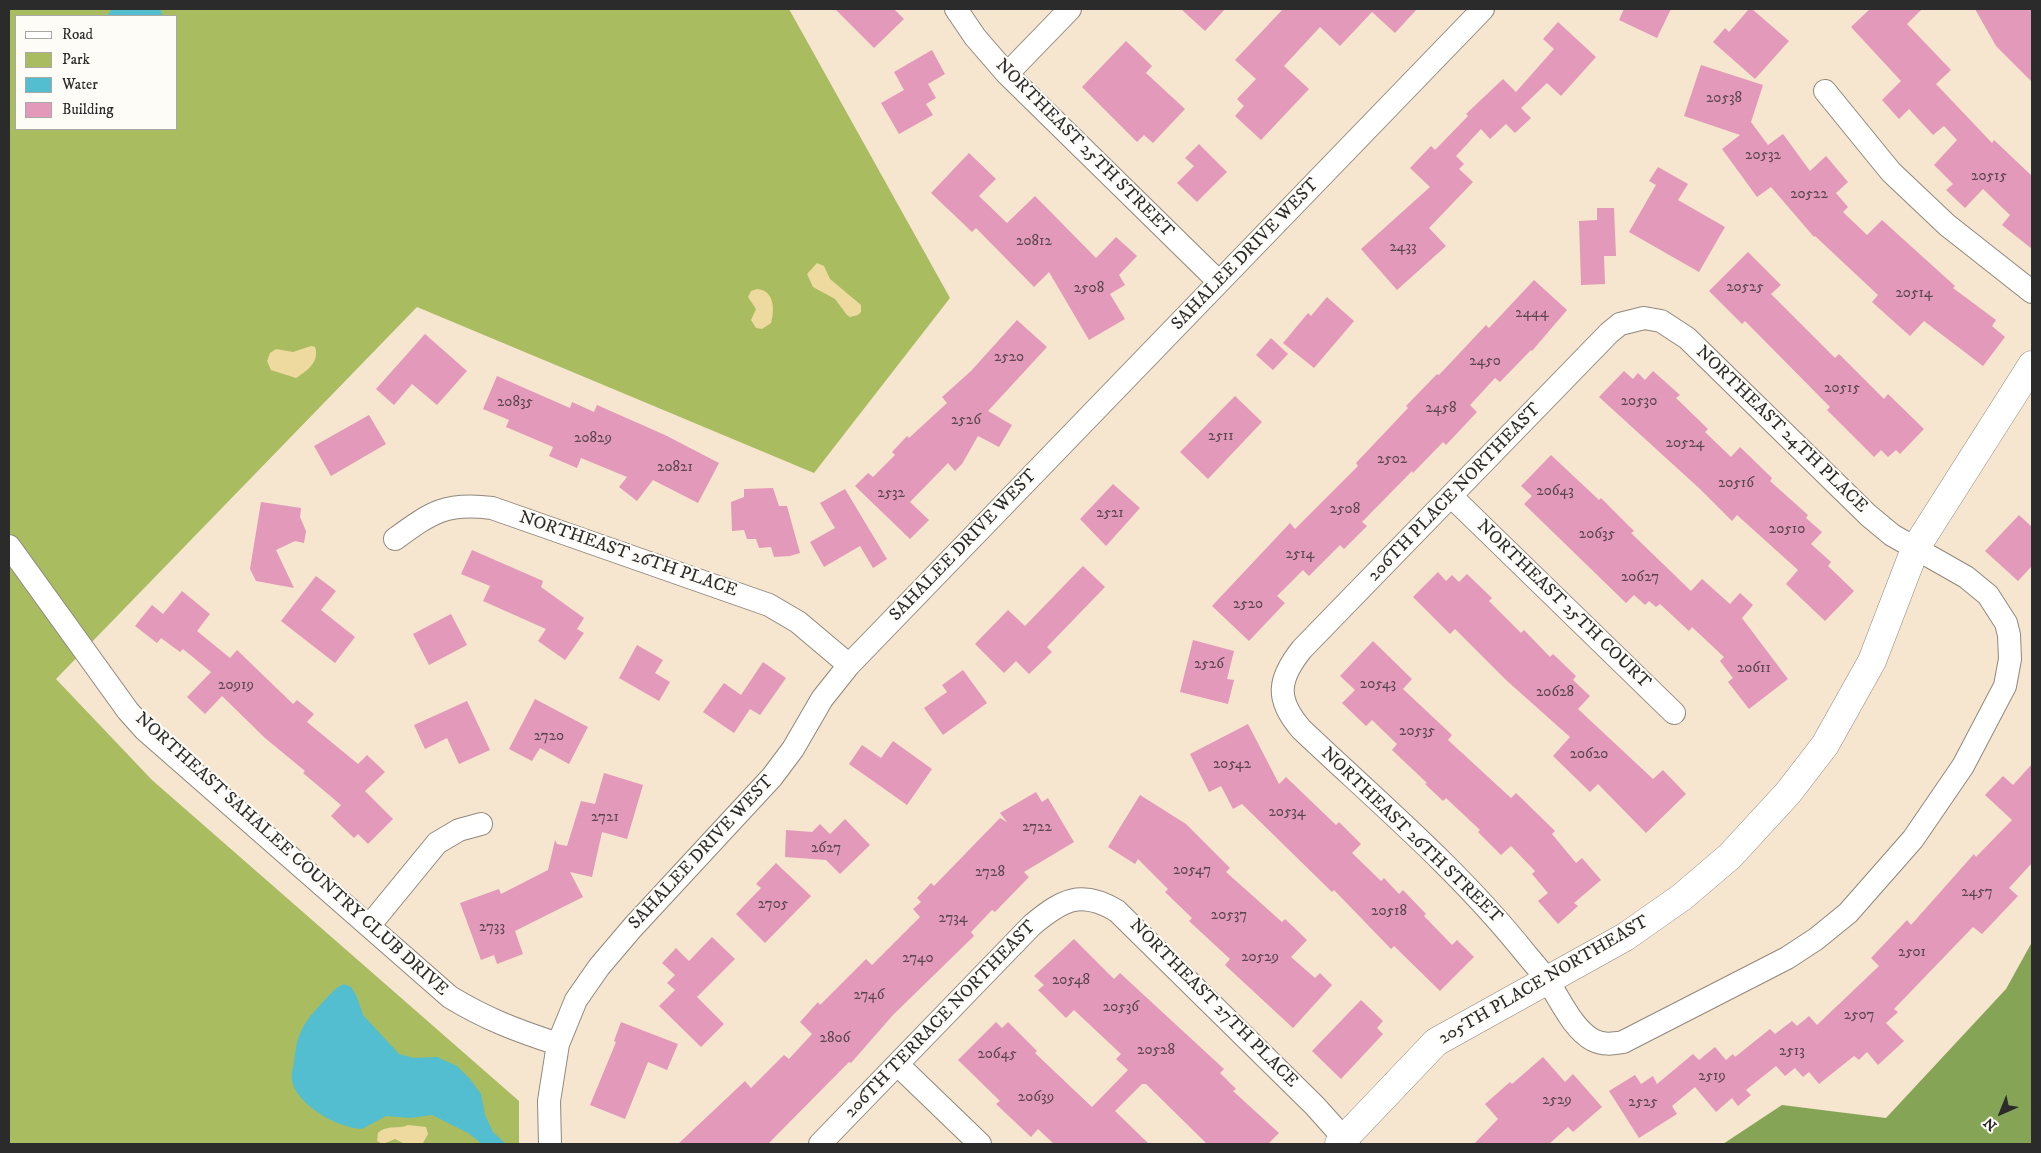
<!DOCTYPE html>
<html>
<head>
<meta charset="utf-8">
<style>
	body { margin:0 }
	#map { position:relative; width:2041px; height:1153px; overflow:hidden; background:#f6e5cf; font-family:"IM FELL DW Pica",serif }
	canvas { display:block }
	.frame { position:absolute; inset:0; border:10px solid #2b2b2b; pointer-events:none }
	.legend { position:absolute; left:15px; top:15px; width:162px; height:115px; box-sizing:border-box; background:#fdfcf7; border:1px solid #a9a8a5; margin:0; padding:6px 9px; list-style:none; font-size:15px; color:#2b2b2b }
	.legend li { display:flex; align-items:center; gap:10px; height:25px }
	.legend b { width:25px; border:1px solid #a9a8a5 }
	.north { position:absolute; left:1976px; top:1088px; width:50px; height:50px; -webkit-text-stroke:4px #fdfcf7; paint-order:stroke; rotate:224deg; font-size:14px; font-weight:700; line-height:20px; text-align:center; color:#2b2b2b }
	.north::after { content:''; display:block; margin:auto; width:18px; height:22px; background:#2b2b2b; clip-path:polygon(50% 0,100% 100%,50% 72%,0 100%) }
</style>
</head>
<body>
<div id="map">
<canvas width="2041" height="1153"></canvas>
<div class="frame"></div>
<ul class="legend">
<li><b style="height:6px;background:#fff"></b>Road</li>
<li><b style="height:14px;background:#a9bc60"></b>Park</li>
<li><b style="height:14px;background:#53becf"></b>Water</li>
<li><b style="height:14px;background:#e399b9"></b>Building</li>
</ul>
<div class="north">N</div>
</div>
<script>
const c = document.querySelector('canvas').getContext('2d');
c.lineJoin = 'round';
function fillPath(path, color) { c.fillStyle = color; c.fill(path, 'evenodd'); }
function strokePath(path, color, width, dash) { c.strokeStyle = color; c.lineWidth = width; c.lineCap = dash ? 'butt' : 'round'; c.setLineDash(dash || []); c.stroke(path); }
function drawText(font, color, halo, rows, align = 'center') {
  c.font = font + ' "IM FELL DW Pica",serif'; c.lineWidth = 4.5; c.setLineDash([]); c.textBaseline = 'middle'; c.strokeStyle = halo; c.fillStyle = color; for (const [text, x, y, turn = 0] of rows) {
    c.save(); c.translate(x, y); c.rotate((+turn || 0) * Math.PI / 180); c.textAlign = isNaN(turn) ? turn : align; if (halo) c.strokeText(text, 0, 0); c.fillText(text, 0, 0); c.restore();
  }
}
fillPath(new Path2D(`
	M 9,9 L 789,9 L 950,298 L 814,473 L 417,307 L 56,679 L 152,780 L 519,1101 L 519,1144 L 9,1144 ZM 16,16 L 176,16 L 176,129 L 16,129 Z`), '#a9bc60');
fillPath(new Path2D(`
	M 2032,942 L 2032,1144 L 1723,1144 L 1782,1105 L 1886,1118 L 2006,989 Z`), '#86a456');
fillPath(new Path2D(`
	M 817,263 L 824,266 L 830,279 L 861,305 L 861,312 L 858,315 L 850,317 L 847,315 L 835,299 L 813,287 L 807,274 Z
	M 757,289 C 774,290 775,309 771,323 L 762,329 L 756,328 L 751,320 L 756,309 L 748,297 L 751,291 Z
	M 311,346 L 315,347 C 320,362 307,371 296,378 L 271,370 L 267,361 L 270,353 L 276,349 L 293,352 Z
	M 408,1125 L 426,1127 L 428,1134 L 423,1143 L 405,1144 L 395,1139 L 383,1144 L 377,1141 L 378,1133 C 388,1124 397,1130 408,1125 Z`), '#eeda9e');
fillPath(new Path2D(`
	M 112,9 L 161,9 L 162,16 L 107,16 Z
	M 344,984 L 351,987 L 357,997 L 363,1015 L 399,1054 L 414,1058 L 437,1057 L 457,1066 L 470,1079 L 481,1094 L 485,1115 L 493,1132 L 506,1144 L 482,1144 L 468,1133 L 432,1115 L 411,1118 L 386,1116 L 362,1129 C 338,1128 298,1106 292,1081 C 291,1074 293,1068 294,1062 C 297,1035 302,1024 321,1004 C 328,997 334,988 344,984 Z`), '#53becf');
fillPath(new Path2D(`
	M 835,9 L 894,9 L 904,19 L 874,48 Z
	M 1181,9 L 1225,9 L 1205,31 Z
	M 1283,9 L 1417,9 L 1395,33 L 1372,12 L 1340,46 L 1320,27 L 1284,66 L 1309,89 L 1261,140 L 1235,116 L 1244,106 L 1237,99 L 1256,79 L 1235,60 Z
	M 1624,9 L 1671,9 L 1657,38 L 1619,20 Z
	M 1749,9 L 1752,9 L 1789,41 L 1755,79 L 1713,42 L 1725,28 L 1729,32 Z
	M 1870,9 L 1922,9 L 1907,24 L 1951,70 L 1936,84 L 1992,143 L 1994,140 L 2032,176 L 2032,249 L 2002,225 L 2010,215 L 1983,189 L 1965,208 L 1946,190 L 1953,184 L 1934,165 L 1957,140 L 1944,126 L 1933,135 L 1909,109 L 1899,119 L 1882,100 L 1901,81 L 1851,27 Z
	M 1975,9 L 2032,9 L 2032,82 L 1996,46 Z
	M 1558,22 L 1596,57 L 1561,96 L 1547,83 L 1521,108 L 1531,118 L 1515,133 L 1506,124 L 1490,139 L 1481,129 L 1456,156 L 1464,164 L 1459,169 L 1473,182 L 1429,228 L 1446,246 L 1397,290 L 1361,249 L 1430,187 L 1410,168 L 1431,146 L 1435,150 L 1468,116 L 1466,114 L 1503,79 L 1516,92 L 1554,49 L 1543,39 Z
	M 1126,41 L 1152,66 L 1146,73 L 1185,109 L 1153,143 L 1144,135 L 1137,142 L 1082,87 Z
	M 932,50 L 945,74 L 928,84 L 936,98 L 926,104 L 933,115 L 899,134 L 881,103 L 904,90 L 894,72 Z
	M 1701,65 L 1763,85 L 1751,122 L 1768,145 L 1783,134 L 1810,171 L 1826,156 L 1848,182 L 1836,193 L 1848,207 L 1843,212 L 1867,235 L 1882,220 L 1955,286 L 1953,288 L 1996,320 L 1992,326 L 2005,337 L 1983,366 L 1924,321 L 1910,336 L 1872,302 L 1878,295 L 1815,236 L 1814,237 L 1771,187 L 1757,197 L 1722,149 L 1740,135 L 1684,116 Z
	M 1199,144 L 1227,172 L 1197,202 L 1177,183 L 1194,166 L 1185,158 Z
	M 969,153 L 996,179 L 979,196 L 1007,223 L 1035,196 L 1096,258 L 1116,237 L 1137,256 L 1119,275 L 1125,285 L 1110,294 L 1125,319 L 1089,340 L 1049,272 L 1034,287 L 976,228 L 972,232 L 931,193 Z
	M 1658,167 L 1688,184 L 1678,200 L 1725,227 L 1699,272 L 1629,232 L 1656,185 L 1649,181 Z
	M 1597,208 L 1614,208 L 1616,256 L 1604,256 L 1605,284 L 1581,285 L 1579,221 L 1597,220 Z
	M 1748,252 L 1781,285 L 1771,294 L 1835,358 L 1839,354 L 1884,399 L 1888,394 L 1924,429 L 1900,454 L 1896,450 L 1888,457 L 1881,450 L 1874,457 L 1827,410 L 1830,407 L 1745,321 L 1742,324 L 1709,291 Z
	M 1534,280 L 1567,310 L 1532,351 L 1531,350 L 1500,382 L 1495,378 L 1470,405 L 1477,412 L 1446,445 L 1443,442 L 1413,473 L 1412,471 L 1362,522 L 1367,526 L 1344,549 L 1340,545 L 1309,576 L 1303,570 L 1277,596 L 1285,603 L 1249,641 L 1212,606 L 1290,523 L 1295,529 L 1358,466 L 1356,463 L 1408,408 L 1406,406 L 1437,374 L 1439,375 L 1486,325 L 1489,328 Z
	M 1327,297 L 1354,321 L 1314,368 L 1283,343 L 1308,313 L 1311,316 Z
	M 1017,320 L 1047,347 L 988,411 L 1012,425 L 999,447 L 978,436 L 962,464 L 955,471 L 948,463 L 910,502 L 929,520 L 910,539 L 855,486 L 868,473 L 873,477 L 895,455 L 892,452 L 907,436 L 909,438 L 947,403 L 942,397 L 971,371 Z
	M 425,334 L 467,371 L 437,405 L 412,384 L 394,405 L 376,389 Z
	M 1271,338 L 1288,354 L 1273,370 L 1256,355 Z
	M 1624,371 L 1633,379 L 1638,373 L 1645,380 L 1653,371 L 1680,395 L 1676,398 L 1708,429 L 1705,432 L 1731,457 L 1740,447 L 1772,478 L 1770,481 L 1808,515 L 1806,518 L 1822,532 L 1811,544 L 1831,562 L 1828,566 L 1854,591 L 1825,621 L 1786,584 L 1798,570 L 1737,515 L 1732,521 L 1700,489 L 1599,397 Z
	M 497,376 L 570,408 L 572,402 L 594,412 L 597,405 L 665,435 L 719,463 L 698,503 L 653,480 L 637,501 L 619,487 L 627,477 L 581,458 L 577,468 L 549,456 L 553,447 L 506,427 L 509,420 L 483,409 Z
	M 1235,396 L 1262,422 L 1208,479 L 1180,452 Z
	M 369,415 L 386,444 L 331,476 L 314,446 Z
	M 1551,455 L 1599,500 L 1601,498 L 1634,531 L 1631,533 L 1691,591 L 1702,579 L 1730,604 L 1740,593 L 1753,605 L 1742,618 L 1788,679 L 1749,709 L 1728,682 L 1733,678 L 1720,661 L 1724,657 L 1692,627 L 1689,631 L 1660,604 L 1656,607 L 1649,601 L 1645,605 L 1634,595 L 1626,603 L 1524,504 L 1532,496 L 1521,486 Z
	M 1113,484 L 1140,508 L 1106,546 L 1080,519 Z
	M 773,488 L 779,506 L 787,506 L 800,553 L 790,556 L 774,557 L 771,547 L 759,548 L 756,539 L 747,539 L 744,530 L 732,531 L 731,502 L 744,497 L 744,489 Z
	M 845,489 L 887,559 L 873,568 L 860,546 L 824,567 L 810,542 L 835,528 L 820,503 Z
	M 261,502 L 301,508 L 300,517 L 306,531 L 304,543 L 295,541 L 276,550 L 294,588 L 256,581 L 250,569 Z
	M 2019,515 L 2032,527 L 2032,566 L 2018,581 L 1985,551 Z
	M 472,550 L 543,581 L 541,587 L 584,618 L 577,629 L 584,633 L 565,660 L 538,641 L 546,629 L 483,601 L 490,586 L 461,574 Z
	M 1083,566 L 1105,587 L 1047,647 L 1052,652 L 1029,674 L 1016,661 L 1004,673 L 975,644 L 1008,610 L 1025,626 Z
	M 1438,572 L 1446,581 L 1452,575 L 1459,582 L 1467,574 L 1492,598 L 1489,601 L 1521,633 L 1524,630 L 1550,657 L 1553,654 L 1576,676 L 1573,680 L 1590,696 L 1578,709 L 1653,779 L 1663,770 L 1686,794 L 1646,833 L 1598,784 L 1590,792 L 1553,756 L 1570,737 L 1506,680 L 1455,629 L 1450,634 L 1413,597 Z
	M 316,576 L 336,591 L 321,610 L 355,637 L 335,663 L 281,621 Z
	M 182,591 L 210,614 L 197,631 L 230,658 L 237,650 L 293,704 L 297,700 L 314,714 L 307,722 L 358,764 L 367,755 L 385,772 L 365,791 L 393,819 L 368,844 L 358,834 L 354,838 L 331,816 L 341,805 L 303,773 L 305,771 L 265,738 L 222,696 L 205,714 L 187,697 L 211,672 L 183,649 L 180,652 L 161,638 L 157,643 L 135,626 L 152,605 L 163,614 Z
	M 451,614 L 467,645 L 429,665 L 413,634 Z
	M 1193,640 L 1234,651 L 1227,679 L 1234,680 L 1228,704 L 1180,692 Z
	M 1373,641 L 1412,679 L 1403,689 L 1452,735 L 1448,740 L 1511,798 L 1516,793 L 1555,831 L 1552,834 L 1576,863 L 1582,858 L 1601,880 L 1574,903 L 1578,906 L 1558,924 L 1538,901 L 1548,893 L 1532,874 L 1535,871 L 1511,846 L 1501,855 L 1478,832 L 1480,830 L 1446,798 L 1443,801 L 1425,784 L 1427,783 L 1392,750 L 1397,744 L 1372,720 L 1366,726 L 1342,703 L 1355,690 L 1340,676 Z
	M 637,645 L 663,660 L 655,673 L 670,682 L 659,701 L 619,678 Z
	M 763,662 L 786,678 L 760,715 L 750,709 L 734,733 L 703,712 L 724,683 L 741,695 Z
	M 963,670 L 987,703 L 943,735 L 924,708 L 947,692 L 942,685 Z
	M 535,699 L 588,727 L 569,764 L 540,748 L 532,761 L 509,749 Z
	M 467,701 L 490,750 L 459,764 L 447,738 L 425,749 L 414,725 Z
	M 1248,724 L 1279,784 L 1286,777 L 1336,825 L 1339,822 L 1361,844 L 1352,853 L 1381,881 L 1384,878 L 1399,894 L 1403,890 L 1426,914 L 1424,916 L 1452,945 L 1457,940 L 1474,957 L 1440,991 L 1394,946 L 1391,949 L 1334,890 L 1332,892 L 1242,804 L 1233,809 L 1221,786 L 1209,792 L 1190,754 Z
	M 893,741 L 932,769 L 907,805 L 849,764 L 862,745 L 881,758 Z
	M 2032,764 L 2032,863 L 2009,888 L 2018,896 L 1982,934 L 1973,927 L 1894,1009 L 1898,1012 L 1886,1023 L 1904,1041 L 1878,1065 L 1867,1052 L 1859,1060 L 1854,1056 L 1819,1084 L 1809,1072 L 1803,1077 L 1795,1068 L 1785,1076 L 1776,1066 L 1746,1090 L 1751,1095 L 1738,1106 L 1732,1098 L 1716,1112 L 1695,1087 L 1672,1106 L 1677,1114 L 1639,1138 L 1609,1091 L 1635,1075 L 1641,1084 L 1653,1076 L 1657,1084 L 1693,1054 L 1699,1060 L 1715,1047 L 1726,1060 L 1733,1054 L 1735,1057 L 1770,1029 L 1775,1034 L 1792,1021 L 1797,1026 L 1809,1016 L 1817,1025 L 1879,966 L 1871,958 L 1907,920 L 1911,925 L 1974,854 L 1976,857 L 2012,820 L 1985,795 L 2003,776 L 2013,785 Z
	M 604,773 L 643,785 L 627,839 L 602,832 L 592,877 L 570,872 L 583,897 L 515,931 L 523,954 L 497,964 L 494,955 L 481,960 L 460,903 L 499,889 L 501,894 L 548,870 L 555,840 L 557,844 L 567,846 L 581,801 L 595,804 Z
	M 1036,792 L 1042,802 L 1048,798 L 1074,842 L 1024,872 L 1029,877 L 995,912 L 992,910 L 971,932 L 974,936 L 893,1015 L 851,1063 L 849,1062 L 768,1144 L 678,1144 L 745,1081 L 751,1088 L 784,1055 L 789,1059 L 812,1034 L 800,1022 L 818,1002 L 820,1005 L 866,959 L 872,965 L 920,917 L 913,909 L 921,902 L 917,898 L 931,883 L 934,886 L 1000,818 L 1007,822 L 1000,813 Z
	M 1140,795 L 1186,824 L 1230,868 L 1226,872 L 1282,922 L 1285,919 L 1307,940 L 1291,957 L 1315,978 L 1320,973 L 1332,985 L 1293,1028 L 1225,965 L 1230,959 L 1189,921 L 1192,918 L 1165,892 L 1168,889 L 1138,859 L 1135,864 L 1108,847 Z
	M 845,819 L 870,845 L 840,874 L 826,860 L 785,857 L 786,830 L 812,832 L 820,824 L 830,834 Z
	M 776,863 L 811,896 L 765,943 L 736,914 L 761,888 L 756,884 Z
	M 712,937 L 735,959 L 697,997 L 724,1024 L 701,1047 L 659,1006 L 675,990 L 667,983 L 675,975 L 662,963 L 676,948 L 689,961 Z
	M 1074,939 L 1114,979 L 1120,973 L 1224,1069 L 1220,1073 L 1236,1089 L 1233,1091 L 1279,1133 L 1268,1144 L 1207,1144 L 1146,1084 L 1142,1084 L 1115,1111 L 1149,1144 L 1054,1144 L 1038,1129 L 1031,1137 L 996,1104 L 1000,1101 L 958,1060 L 996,1022 L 1002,1028 L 1008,1022 L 1037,1051 L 1035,1053 L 1092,1107 L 1128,1070 L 1116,1059 L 1121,1054 L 1074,1010 L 1066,1018 L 1038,990 L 1044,985 L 1034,976 Z
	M 1361,1000 L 1383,1021 L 1377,1028 L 1383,1034 L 1341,1079 L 1312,1051 Z
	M 621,1022 L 678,1044 L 667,1070 L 648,1062 L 625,1119 L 590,1105 L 616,1042 L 614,1041 Z
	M 1543,1057 L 1565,1082 L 1573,1074 L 1602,1107 L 1573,1132 L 1568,1127 L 1549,1144 L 1474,1144 L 1498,1119 L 1485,1104 L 1510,1082 L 1512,1084 Z`), '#e399b9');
const minor = new Path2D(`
	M 956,9 L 975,37 L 1007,74 L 1219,282
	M 1007,74 L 1070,9
	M 1825,91 L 1891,172 L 1947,225 L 2032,292
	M 1644,318 L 1661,321 L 1687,338 L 1868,515 L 1892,535 L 1966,577 L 1988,595 L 2006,623 L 2009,635 L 2010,659 L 2005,686 L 1963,766 L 1913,839 L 1848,913 L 1816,939 L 1787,958 L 1623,1042 C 1612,1044 1603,1045 1593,1040 C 1573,1029 1561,1001 1549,983 C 1542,973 1534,963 1526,954 C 1460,871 1378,802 1301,729 C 1275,699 1278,679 1302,649 L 1609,333 L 1620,324 Z
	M 1452,497 L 1674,713
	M 395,539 C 432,512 446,502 492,508 L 769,605 L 798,622 L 849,665
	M 9,546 L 128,711 L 145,730 L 450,997 C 486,1019 518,1031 558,1044
	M 369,926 L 437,843 L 459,830 L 481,824
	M 898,1065 L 980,1144
	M 550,1144 L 549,1101 L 558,1044 L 576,1000 L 599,967 L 633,927 L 772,777 L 793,749 L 822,699 L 849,665 L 1483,9
	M 820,1144 L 1032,925 C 1062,900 1081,889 1117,911 L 1315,1106 L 1349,1144`);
const tertiary = new Path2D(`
	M 1339,1144 L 1436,1042 L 1625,937 L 1682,897 L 1730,856 L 1788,793 L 1825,745 L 1872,661 L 1915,549 L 2032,365`);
strokePath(minor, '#90887d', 24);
strokePath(tertiary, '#90887d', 29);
strokePath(minor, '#fff', 22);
strokePath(tertiary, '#fff', 28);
drawText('15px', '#59464e', null, [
	["20538",1724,99],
	["20532",1763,156],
	["20515",1989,177],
	["20522",1809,195],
	["20812",1034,242],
	["2433",1403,248],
	["20525",1745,288],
	["2508",1089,289],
	["20514",1914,294],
	["2444",1532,314],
	["2520",1009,358],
	["2450",1485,362],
	["20515",1842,389],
	["20530",1639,402],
	["20835",515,403],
	["2458",1441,409],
	["2526",966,421],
	["2511",1221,437],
	["20829",593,439],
	["20524",1685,444],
	["2502",1392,460],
	["20821",675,468],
	["20516",1736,484],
	["20643",1555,492],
	["2532",891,494],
	["2508",1345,510],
	["2521",1110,514],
	["20510",1787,530],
	["20635",1597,535],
	["2514",1300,555],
	["20627",1640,578],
	["2520",1248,605],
	["2526",1209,665],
	["20611",1754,669],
	["20543",1378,685],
	["20919",236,686],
	["20628",1555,693],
	["20535",1417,732],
	["2720",549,737],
	["20620",1589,755],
	["20542",1232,765],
	["20534",1287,813],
	["2721",605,818],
	["2722",1037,828],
	["2627",826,849],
	["20547",1192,871],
	["2728",990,873],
	["2457",1977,893],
	["2705",773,905],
	["20518",1389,912],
	["20537",1229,916],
	["2734",953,919],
	["2733",492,928],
	["2501",1912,953],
	["20529",1260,958],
	["2740",918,959],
	["20548",1071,981],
	["2746",869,996],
	["20536",1121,1008],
	["2507",1859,1016],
	["2806",835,1039],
	["20528",1156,1051],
	["2513",1792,1052],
	["20645",997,1055],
	["2519",1712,1077],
	["20639",1036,1098],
	["2529",1557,1101],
	["2525",1643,1103]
]);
drawText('18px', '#2b2b2b', '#fdfcf7', [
	["NORTHEAST 25TH STREET",1084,149,45],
	["SAHALEE DRIVE WEST",1246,255,-46],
	["NORTHEAST 24TH PLACE",1781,430,44],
	["206TH PLACE NORTHEAST",1455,493,-46],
	["SAHALEE DRIVE WEST",964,546,-46],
	["NORTHEAST 26TH PLACE",628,555,19],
	["NORTHEAST 25TH COURT",1563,605,44],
	["NORTHEAST 26TH STREET",1411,836,44],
	["SAHALEE DRIVE WEST",702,853,-47],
	["NORTHEAST SAHALEE COUNTRY CLUB DRIVE",291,855,42],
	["205TH PLACE NORTHEAST",1544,981,-30],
	["NORTHEAST 27TH PLACE",1213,1004,45],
	["206TH TERRACE NORTHEAST",941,1020,-46]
]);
</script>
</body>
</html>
